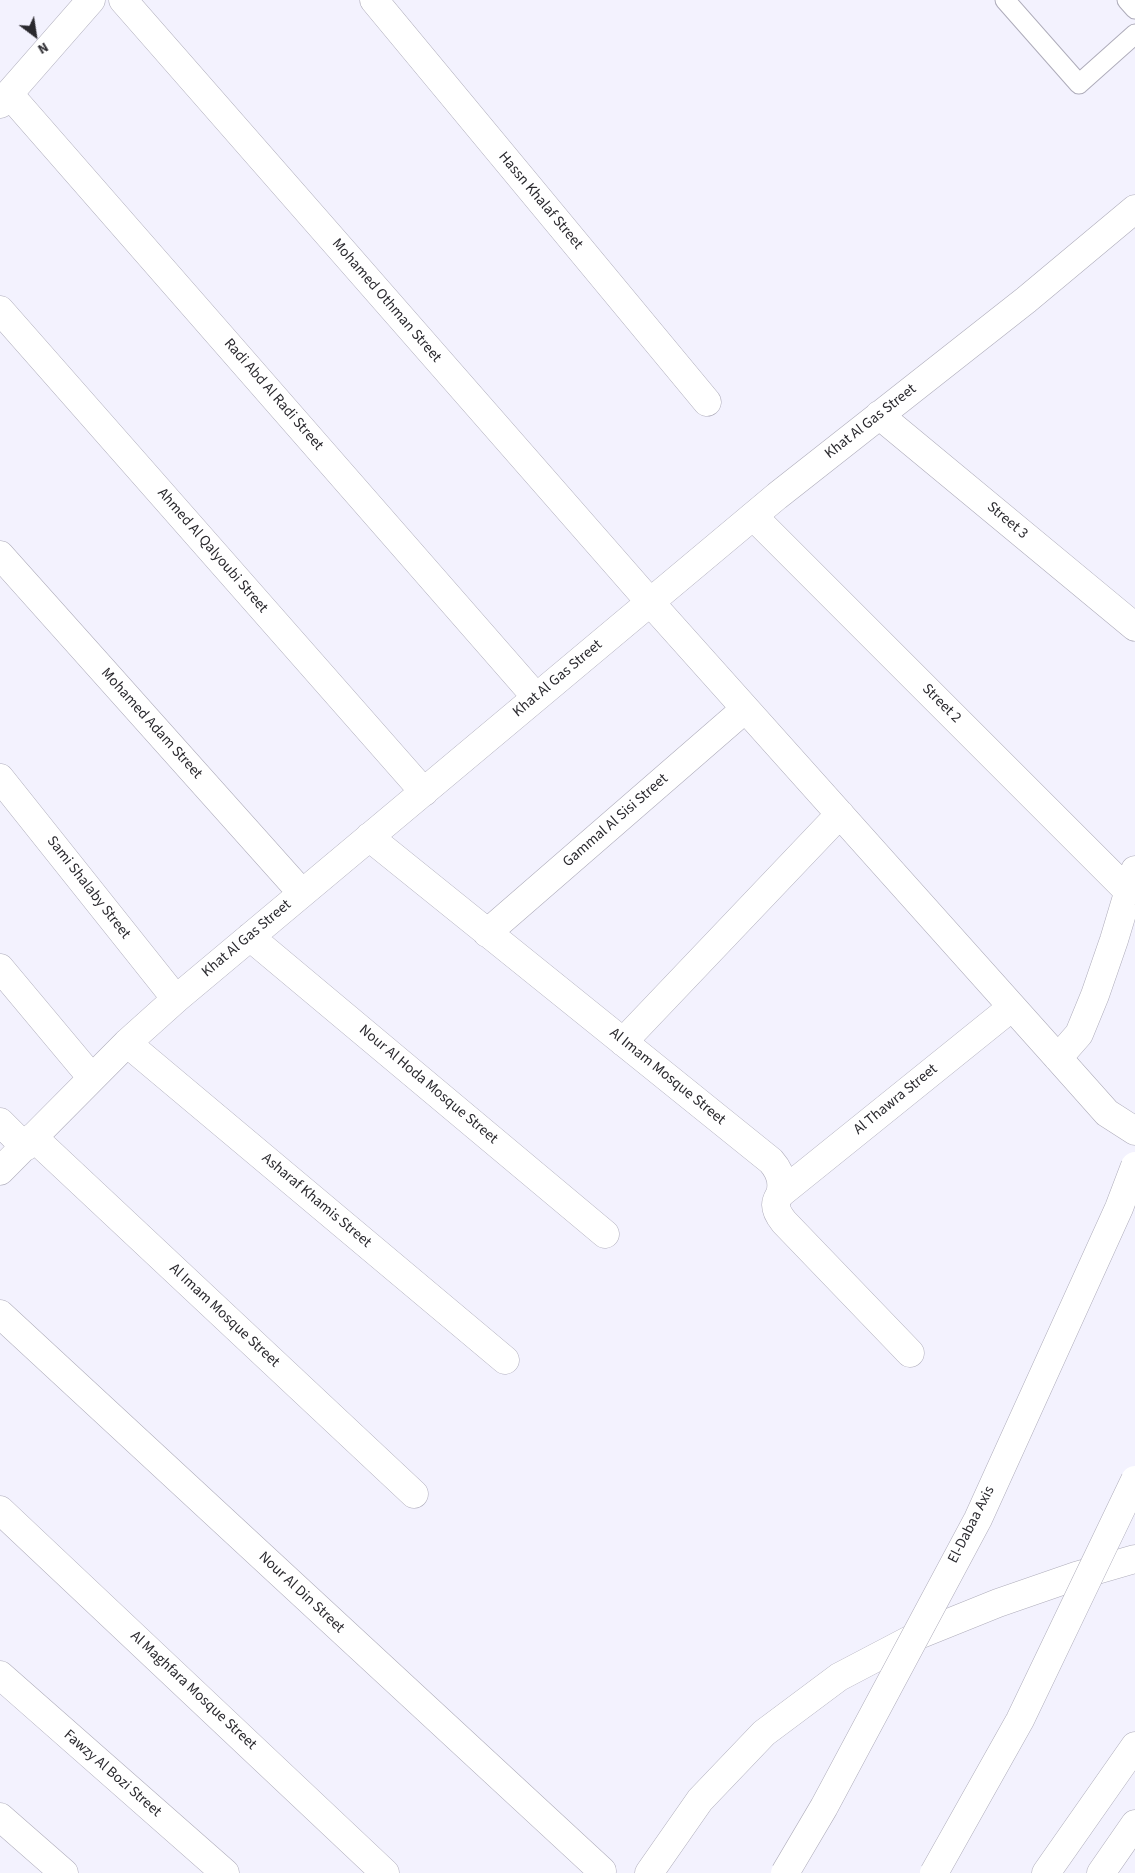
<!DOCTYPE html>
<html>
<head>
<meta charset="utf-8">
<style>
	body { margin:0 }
	#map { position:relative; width:1135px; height:1873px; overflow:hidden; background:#f3f2fe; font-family:"Source Sans 3",sans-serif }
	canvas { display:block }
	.north { position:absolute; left:10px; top:10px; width:50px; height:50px; -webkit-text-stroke:4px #fff; paint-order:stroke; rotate:149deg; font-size:14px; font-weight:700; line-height:20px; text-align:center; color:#2a292e }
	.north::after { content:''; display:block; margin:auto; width:18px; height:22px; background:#2a292e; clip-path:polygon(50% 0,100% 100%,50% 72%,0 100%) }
</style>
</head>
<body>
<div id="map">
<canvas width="1135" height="1873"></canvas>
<div class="north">N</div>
</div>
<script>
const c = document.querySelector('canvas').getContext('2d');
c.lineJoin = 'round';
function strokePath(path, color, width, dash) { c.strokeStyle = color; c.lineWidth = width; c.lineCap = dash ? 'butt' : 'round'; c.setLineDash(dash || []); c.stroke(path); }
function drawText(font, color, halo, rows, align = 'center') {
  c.font = font + ' "Source Sans 3",sans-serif'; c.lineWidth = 4.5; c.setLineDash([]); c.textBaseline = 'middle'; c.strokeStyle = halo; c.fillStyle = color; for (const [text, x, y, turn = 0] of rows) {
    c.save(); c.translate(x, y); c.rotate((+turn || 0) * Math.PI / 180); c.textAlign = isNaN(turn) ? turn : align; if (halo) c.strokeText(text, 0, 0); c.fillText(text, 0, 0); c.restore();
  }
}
const lane = new Path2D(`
	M 1005,0 L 1079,84 L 1135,34
	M 1127,0 L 1135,9`);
const street = new Path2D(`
	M 123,0 L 650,602 L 1058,1058 L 1107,1113 L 1135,1131
	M 374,0 L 707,402
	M 9,94 L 536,697
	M 0,310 L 424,792
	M 879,415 L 1135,627
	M 753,516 L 1129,892
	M 0,555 L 302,893
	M 0,778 L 176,999
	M 369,837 L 771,1161 C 779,1170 784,1181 780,1194 C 778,1198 776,1200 776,1205 C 776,1211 780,1217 784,1222 L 910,1353
	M 487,933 L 745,709
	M 250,937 L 605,1234
	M 0,968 L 92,1078
	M 623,1042 L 840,814
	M 127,1043 L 505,1360
	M 1058,1058 L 1079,1034 L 1095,995 L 1114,940 L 1135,870
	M 0,1122 L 25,1147
	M 33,1137 L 414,1494
	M 0,1171 L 127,1043 L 176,999 L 777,496 L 1026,300 L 1135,209
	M 780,1194 L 1012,1007
	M 0,1314 L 602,1871
	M 0,1510 L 385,1873
	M 0,1675 L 225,1873
	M 0,1817 L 64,1873
	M 1101,1873 L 1135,1824`);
const secondary = new Path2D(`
	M 0,104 L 91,0`);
const highway = new Path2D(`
	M 649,1873 L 700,1800 L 764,1733 L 839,1677 L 921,1634 L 998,1603 L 1076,1576 L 1135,1559
	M 1046,1873 L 1135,1746`);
strokePath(lane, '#aeacba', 21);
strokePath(street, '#aeacba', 29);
strokePath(secondary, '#aeacba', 29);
strokePath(highway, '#aeacba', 29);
strokePath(lane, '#fff', 19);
strokePath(street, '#fff', 28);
strokePath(secondary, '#fff', 28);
strokePath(highway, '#fff', 28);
const highwayBridge = new Path2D(`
	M 785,1873 L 824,1807 L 978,1519 L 1119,1208 L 1135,1166
	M 934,1873 L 1020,1720 L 1135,1480`);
strokePath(highwayBridge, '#aeacba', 29, []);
strokePath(highwayBridge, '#fff', 28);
drawText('15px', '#2a292e', '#fff', [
	["Hassn Khalaf Street",540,201,50],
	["Mohamed Othman Street",386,301,49],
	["Radi Abd Al Radi Street",273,395,49],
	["Khat Al Gas Street",871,422,-38],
	["Street 3",1007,521,40],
	["Ahmed Al Qalyoubi Street",212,551,49],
	["Khat Al Gas Street",558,679,-40],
	["Street 2",941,704,45],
	["Mohamed Adam Street",151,724,48],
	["Gammal Al Sisi Street",616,821,-41],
	["Sami Shalaby Street",88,888,52],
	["Khat Al Gas Street",247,939,-40],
	["Al Imam Mosque Street",667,1077,39],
	["Nour Al Hoda Mosque Street",428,1085,40],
	["Al Thawra Street",896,1100,-39],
	["Asharaf Khamis Street",316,1201,40],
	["Al Imam Mosque Street",224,1316,43],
	["El-Dabaa Axis",972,1525,-63],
	["Nour Al Din Street",301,1593,43],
	["Al Maghfara Mosque Street",193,1691,43],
	["Fawzy Al Bozi Street",112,1774,41]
]);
</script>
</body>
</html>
